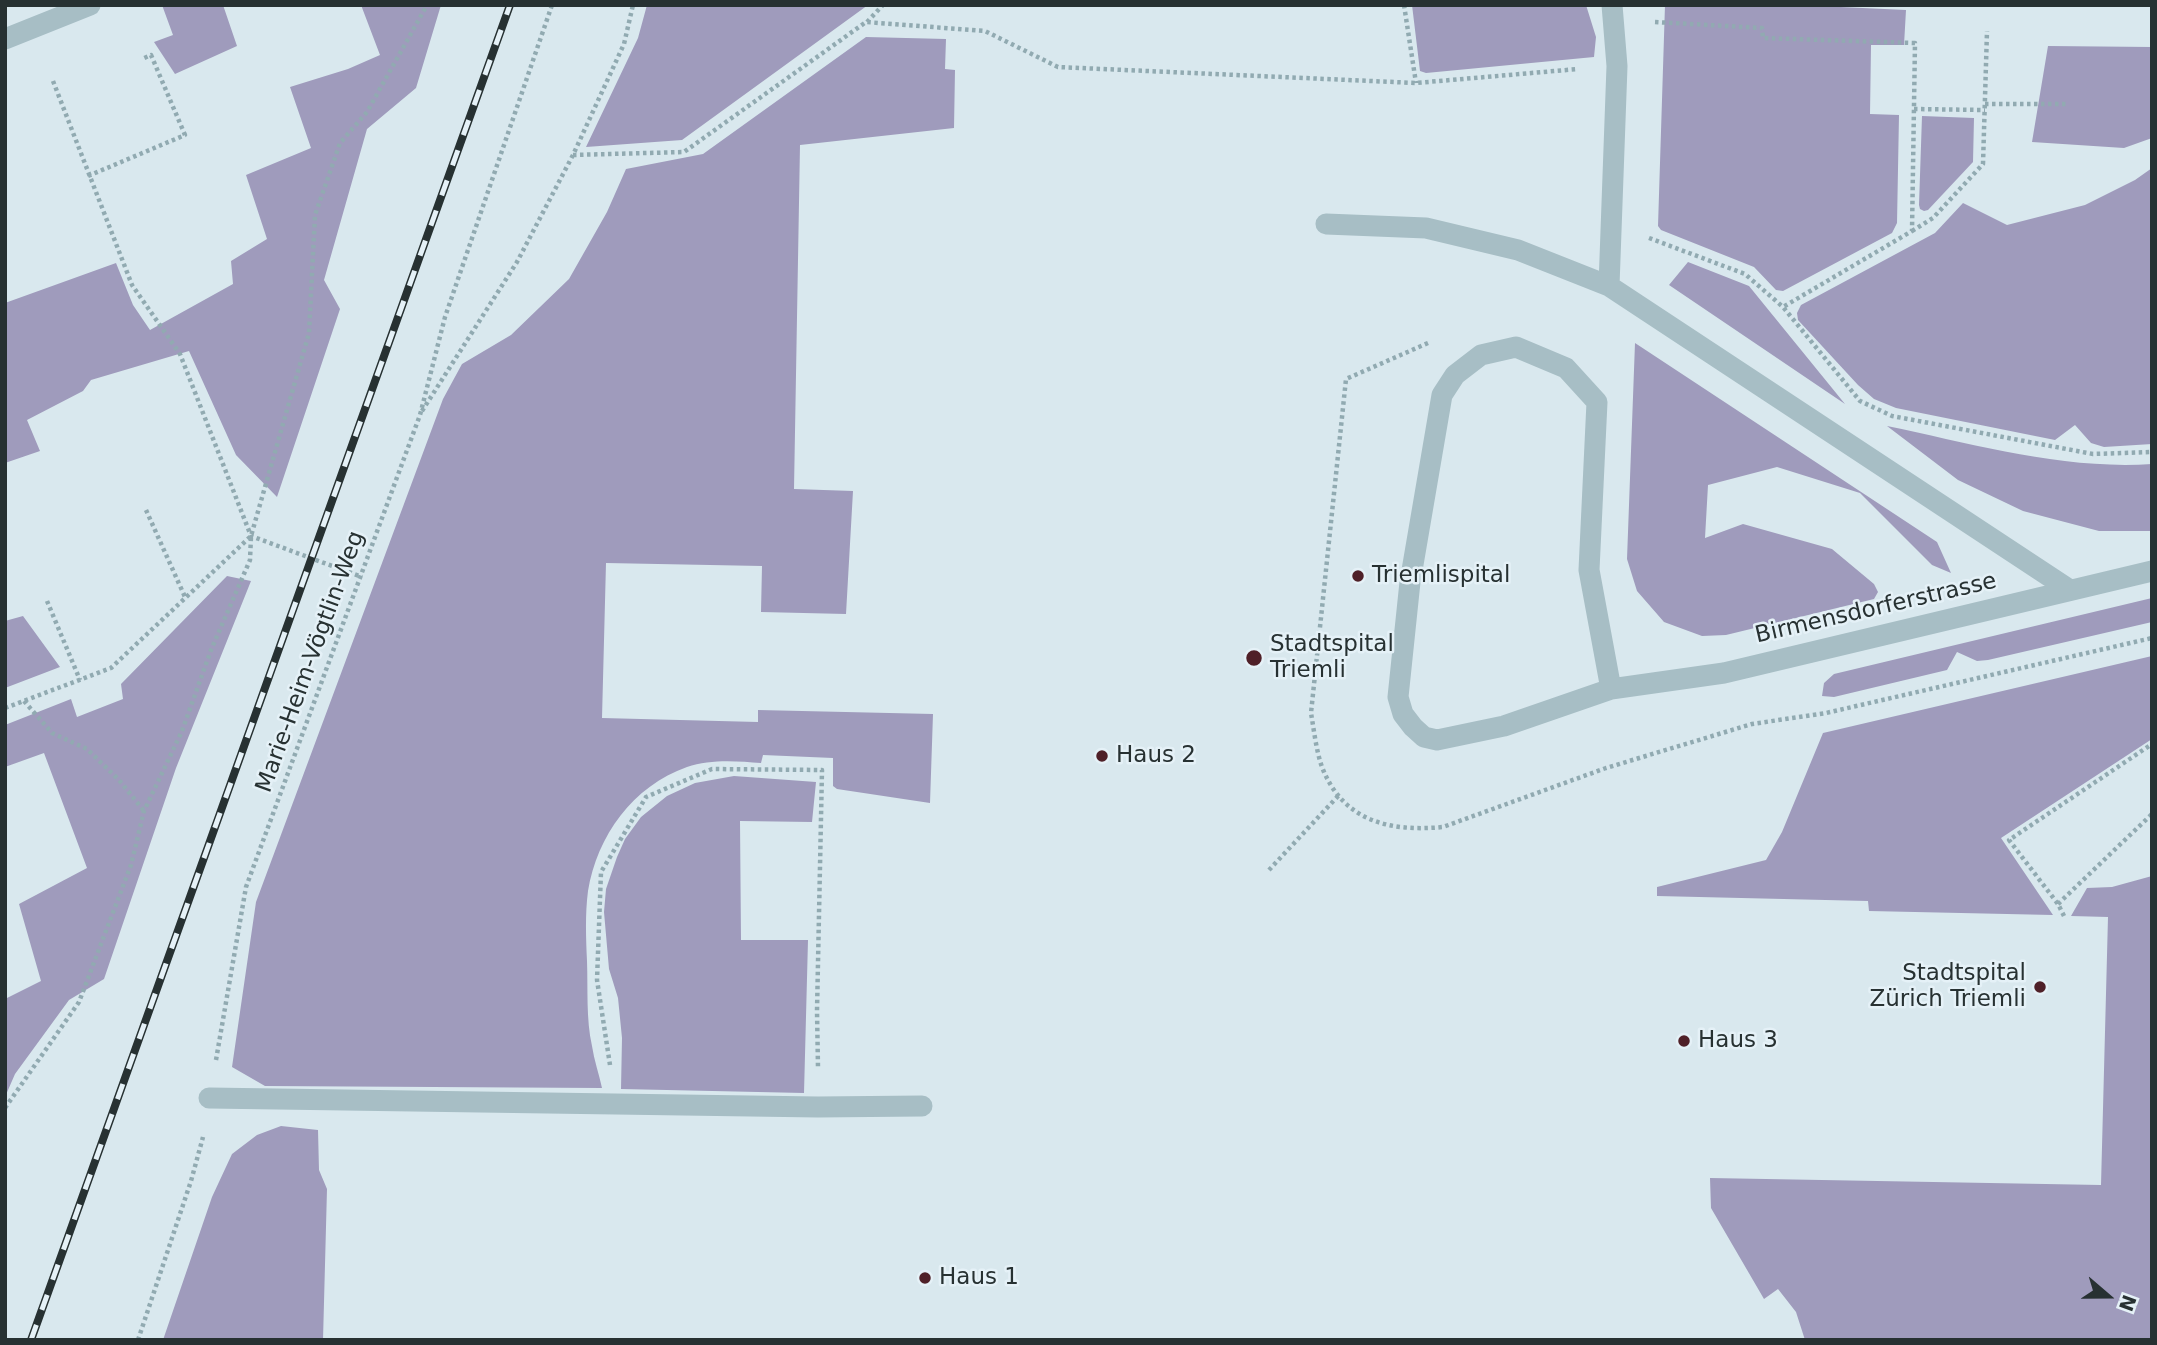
<!DOCTYPE html>
<html>
<head>
<meta charset="utf-8">
<style>
	body { margin:0 }
	#map { position:relative; width:2157px; height:1345px; overflow:hidden; background:#d9e8ee; font-family:"DejaVu Sans",sans-serif }
	canvas { display:block }
	.frame { position:absolute; inset:0; border:7px solid #273132; pointer-events:none }
	.north { position:absolute; left:2073px; top:1261px; width:70px; height:70px; -webkit-text-stroke:5px #e5f1f7; paint-order:stroke; rotate:110deg; font-size:19px; font-weight:700; line-height:28px; text-align:center; color:#273132 }
	.north::after { content:''; display:block; margin:auto; width:24px; height:32px; background:#273132; clip-path:polygon(50% 0,100% 100%,50% 72%,0 100%) }
</style>
</head>
<body>
<div id="map">
<canvas width="2157" height="1345"></canvas>
<div class="frame"></div>
<div class="north">N</div>
</div>
<script>
const c = document.querySelector('canvas').getContext('2d');
c.lineJoin = 'round';
function fillPath(path, color) { c.fillStyle = color; c.fill(path, 'evenodd'); }
function strokePath(path, color, width, dash) { c.strokeStyle = color; c.lineWidth = width; c.lineCap = dash ? 'butt' : 'round'; c.setLineDash(dash || []); c.stroke(path); }
function drawText(font, color, halo, rows, align = 'center') {
  c.font = font + ' "DejaVu Sans",sans-serif'; c.lineWidth = 5; c.setLineDash([]); c.textBaseline = 'middle'; c.strokeStyle = halo; c.fillStyle = color; for (const [text, x, y, turn = 0] of rows) {
    c.save(); c.translate(x, y); c.rotate((+turn || 0) * Math.PI / 180); c.textAlign = isNaN(turn) ? turn : align; if (halo) c.strokeText(text, 0, 0); c.fillText(text, 0, 0); c.restore();
  }
}
fillPath(new Path2D(`
	M 162,5 L 223,5 L 237,46 L 175,74 L 154,42 L 173,35 Z
	M 361,5 L 441,5 L 416,88 L 367,129 L 324,280 L 340,309 L 277,497 L 236,455 L 189,351 L 91,380 L 83,391 L 27,420 L 40,451 L 5,463 L 5,303 L 116,263 L 133,305 L 150,330 L 233,284 L 231,261 L 267,239 L 246,175 L 311,148 L 290,87 L 348,69 L 380,55 Z
	M 647,5 L 868,5 L 682,140 L 586,147 L 638,38 Z
	M 1412,5 L 1586,5 L 1596,37 L 1594,57 L 1426,73 L 1420,71 Z
	M 1665,5 L 1797,5 L 1906,10 L 1904,45 L 1871,45 L 1870,114 L 1899,115 L 1897,223 L 1892,233 L 1783,291 L 1776,290 L 1754,267 L 1661,230 L 1658,226 Z
	M 866,37 L 946,39 L 945,69 L 955,70 L 954,128 L 800,145 L 794,489 L 853,491 L 846,614 L 761,612 L 762,566 L 606,563 L 602,718 L 758,722 L 758,710 L 933,714 L 930,803 L 837,789 L 833,786 L 833,758 L 763,755 L 761,763 C 737,761 710,759 687,767 C 633,786 597,836 588,891 C 585,914 586,938 587,961 C 588,989 586,1019 592,1046 C 594,1060 599,1074 602,1088 L 265,1086 L 232,1067 L 256,902 L 443,399 L 462,364 L 511,335 L 569,279 L 607,212 L 626,169 L 703,154 Z
	M 2048,46 L 2152,47 L 2152,138 L 2124,148 L 2032,142 Z
	M 1922,116 L 1974,118 L 1973,162 L 1928,210 L 1924,211 L 1920,209 L 1919,205 Z
	M 2152,168 L 2152,444 L 2104,447 L 2091,443 L 2075,425 L 2055,440 L 1896,408 L 1874,399 L 1858,385 L 1798,320 L 1797,313 L 1801,305 L 1935,233 L 1963,203 L 2007,225 L 2085,205 L 2135,180 Z
	M 1688,262 L 1749,286 L 1845,404 L 1669,285 Z
	M 1635,343 L 1937,542 L 1951,573 L 1932,565 L 1860,493 L 1777,467 L 1708,485 L 1705,538 L 1743,524 L 1832,549 L 1874,584 L 1878,592 L 1874,599 L 1726,635 L 1702,636 L 1664,622 L 1637,591 L 1627,559 Z
	M 1887,426 C 1974,444 2062,470 2152,464 L 2152,531 L 2099,531 L 2023,511 L 1958,480 Z
	M 227,576 L 251,581 L 176,768 L 104,979 L 69,1000 L 15,1074 L 5,1097 L 5,999 L 41,981 L 19,904 L 87,868 L 44,753 L 5,767 L 5,725 L 71,699 L 77,717 L 123,699 L 121,684 Z
	M 2152,598 L 2152,622 L 1988,660 L 1977,661 L 1957,652 L 1947,670 L 1834,697 L 1822,696 L 1824,683 L 1834,674 Z
	M 23,616 L 60,667 L 5,688 L 5,621 Z
	M 2152,656 L 2152,739 L 2001,838 L 2053,915 L 1869,911 L 1868,901 L 1657,896 L 1657,887 L 1766,860 L 1782,832 L 1823,733 Z
	M 734,776 L 816,782 L 812,822 L 740,821 L 741,940 L 808,940 L 804,1093 L 621,1089 L 622,1038 L 618,998 L 609,969 L 604,912 L 606,889 L 617,857 L 625,839 L 641,817 L 667,796 L 695,783 Z
	M 2152,876 L 2152,1340 L 1805,1340 L 1796,1312 L 1778,1289 L 1764,1299 L 1711,1208 L 1710,1178 L 2101,1185 L 2108,917 L 2071,916 L 2087,888 L 2112,887 Z
	M 281,1126 L 318,1130 L 319,1170 L 327,1189 L 323,1340 L 163,1340 L 212,1197 L 232,1154 L 257,1135 Z`), '#9f9bbc');
strokePath(new Path2D(`
	M 1404,5 L 1416,83
	M 867,22 L 883,5
	M 1655,22 L 1762,28 L 1763,38 L 1915,43 L 1912,231 L 1783,307
	M 53,81 L 132,285 L 180,354 L 251,536 L 362,577
	M 1985,104 L 2067,104
	M 1914,109 L 1985,110
	M 573,155 L 684,152 L 866,22 L 985,31 L 1058,67 L 1416,83 L 1578,69
	M 88,176 L 185,135 L 151,55 L 142,59
	M 1912,231 L 1933,218 L 1983,164 L 1987,31
	M 1649,238 L 1745,274 L 1783,307 L 1860,401 L 1892,416 L 2093,454 L 2152,452
	M 1428,343 L 1346,379 L 1311,713 C 1314,730 1316,750 1322,767 C 1343,822 1391,832 1443,827 L 1606,768 L 1752,724 L 1826,713 L 2152,638
	M 422,411 L 517,262 L 573,155 L 624,44 L 633,5
	M 146,510 L 185,597
	M 47,601 L 80,680
	M 24,701 L 52,733 L 87,749 L 119,780 L 144,811
	M 5,708 L 111,668 L 251,536
	M 1269,870 L 1339,795
	M 2058,904 L 2152,814
	M 2064,916 L 2058,904 L 2009,840 L 2152,744
	M 216,1060 L 246,887 L 420,415 L 445,317 L 552,5
	M 610,1065 L 597,980 L 601,872 L 646,797 L 712,769 L 822,770 L 817,1011 L 818,1068
	M 5,1108 L 79,1002 L 131,865 L 144,811 L 182,731 L 211,650 L 250,560 L 251,536 L 309,333 L 315,215 L 340,143 L 367,112 L 427,5
	M 138,1340 L 191,1181 L 203,1137`), '#91aab1', 4.5, [3.5, 3.5]);
strokePath(new Path2D(`
	M 1612,5 L 1617,66 L 1609,286 L 2070,590
	M 5,39 L 90,5
	M 1326,224 L 1426,228 L 1518,250 L 1609,286
	M 1611,689 L 1589,570 L 1597,402 L 1566,368 L 1516,347 L 1481,355 L 1455,375 L 1442,395 L 1410,582 L 1398,697 L 1403,714 L 1413,727 L 1424,737 L 1437,740 L 1504,726 L 1611,689 L 1724,673 L 2152,571
	M 209,1098 L 818,1107 L 922,1106`), '#a7bec5', 21);
const rail = new Path2D(`
	M 31,1340 L 510,5`);
strokePath(rail, '#273132', 8);
strokePath(rail, '#e5f1f7', 5, [16]);
for (const [x, y, r, color] of [
	[1358,576,7,"#4f2028"],
	[1254,658,9,"#4f2028"],
	[1102,756,7,"#4f2028"],
	[2040,987,7,"#4f2028"],
	[1684,1041,7,"#4f2028"],
	[925,1278,7,"#4f2028"]
]) { const dot = new Path2D(); dot.arc(x, y, r, 0, 2 * Math.PI); c.fillStyle = color; c.fill(dot); strokePath(dot, '#e5f1f7', 2.5); }
drawText('23px', '#273132', '#e5f1f7', [
	["Triemlispital",1372,576],
	["Stadtspital",1270,645],
	["Triemli",1270,671],
	["Haus 2",1116,756],
	["Stadtspital",2026,974,"right"],
	["Zürich Triemli",2026,1000,"right"],
	["Haus 3",1698,1041],
	["Haus 1",939,1278]
], 'left');
drawText('23px', '#273132', '#e5f1f7', [
	["Birmensdorferstrasse",1876,609,-13],
	["Marie-Heim-Vögtlin-Weg",311,662,-70]
]);
</script>
</body>
</html>
